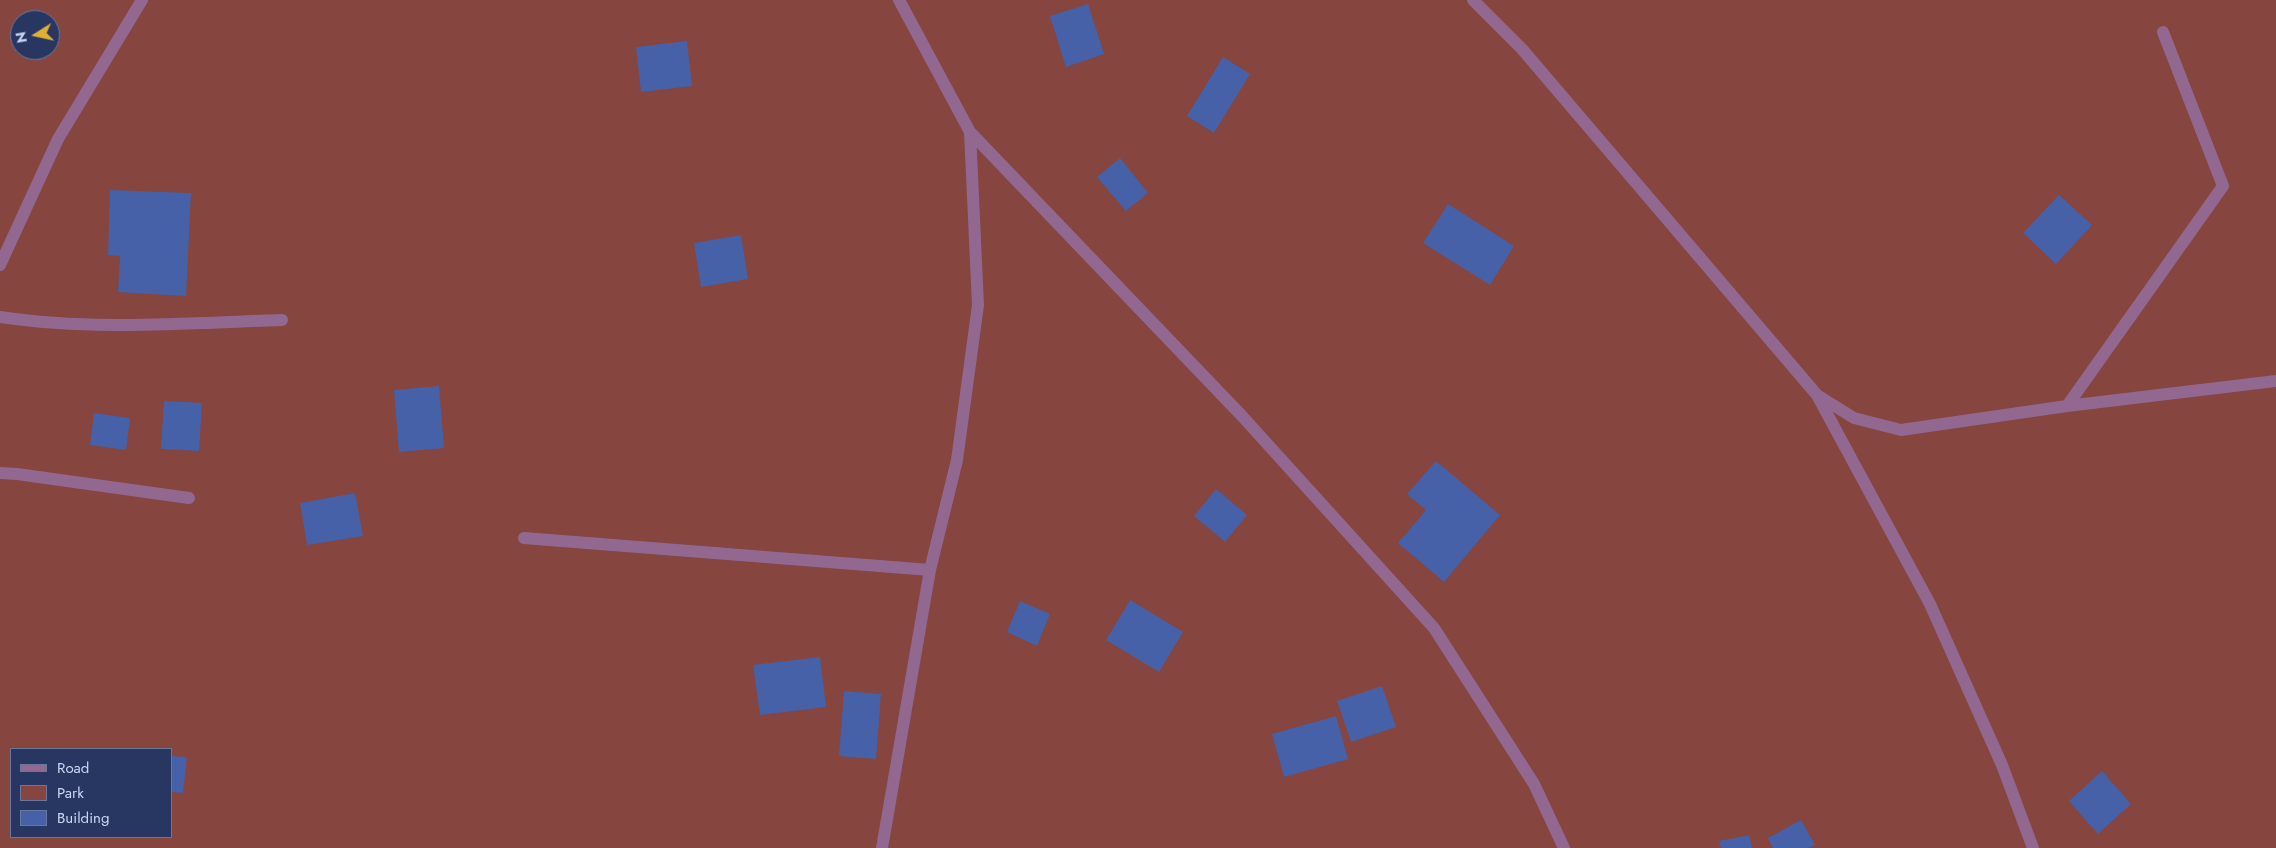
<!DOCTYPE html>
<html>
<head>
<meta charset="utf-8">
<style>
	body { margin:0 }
	#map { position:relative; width:2276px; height:848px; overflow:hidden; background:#273762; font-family:Jost,sans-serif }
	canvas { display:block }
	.legend { position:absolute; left:10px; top:748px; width:162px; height:90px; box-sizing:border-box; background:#273762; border:1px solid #69779c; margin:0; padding:6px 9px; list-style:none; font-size:15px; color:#cbd7f2 }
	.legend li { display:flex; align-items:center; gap:10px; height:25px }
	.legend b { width:25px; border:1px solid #69779c }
	.north { position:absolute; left:10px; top:10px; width:50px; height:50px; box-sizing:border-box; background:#273762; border:1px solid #69779c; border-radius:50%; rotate:260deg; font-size:14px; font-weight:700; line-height:20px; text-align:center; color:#cbd7f2 }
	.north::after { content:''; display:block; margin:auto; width:18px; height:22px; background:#dfb034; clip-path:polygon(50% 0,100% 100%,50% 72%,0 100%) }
</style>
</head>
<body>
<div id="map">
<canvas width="2276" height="848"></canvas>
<ul class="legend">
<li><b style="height:6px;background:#926891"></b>Road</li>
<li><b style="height:14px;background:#86453e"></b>Park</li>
<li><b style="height:14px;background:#4661a7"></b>Building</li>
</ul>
<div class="north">N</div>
</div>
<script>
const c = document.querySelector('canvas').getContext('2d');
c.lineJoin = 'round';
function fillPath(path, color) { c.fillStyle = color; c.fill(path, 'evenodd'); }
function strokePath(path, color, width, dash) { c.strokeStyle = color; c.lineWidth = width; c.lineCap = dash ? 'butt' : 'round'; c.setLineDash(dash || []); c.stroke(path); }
fillPath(new Path2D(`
	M 0,0 L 2276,0 L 2276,848 L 0,848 ZM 20,20 L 50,20 L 50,50 L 20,50 ZM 11,749 L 171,749 L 171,837 L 11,837 Z`), '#86453e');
fillPath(new Path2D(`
	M 1088,4 L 1104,54 L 1066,67 L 1050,16 Z
	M 687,41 L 692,86 L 641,92 L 636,47 Z
	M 1223,57 L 1250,74 L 1214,133 L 1187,116 Z
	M 1120,158 L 1148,193 L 1126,211 L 1097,177 Z
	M 110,190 L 191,193 L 186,296 L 118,292 L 120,256 L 108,255 Z
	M 2059,195 L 2092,225 L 2056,264 L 2023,233 Z
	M 1448,204 L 1514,246 L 1490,285 L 1423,243 Z
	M 741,235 L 748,279 L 701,287 L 694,243 Z
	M 439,386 L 444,448 L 399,452 L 394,390 Z
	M 164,401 L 202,403 L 199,451 L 161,449 Z
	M 94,413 L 130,418 L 126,450 L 90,445 Z
	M 1436,461 L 1500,515 L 1444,582 L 1398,543 L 1426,510 L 1407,494 Z
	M 1216,489 L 1247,515 L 1225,542 L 1194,516 Z
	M 355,493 L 363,536 L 307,545 L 300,503 Z
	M 1130,600 L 1183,632 L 1159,672 L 1106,640 Z
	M 1020,601 L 1050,614 L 1037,646 L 1007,632 Z
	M 820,657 L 826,707 L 760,715 L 753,665 Z
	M 1382,686 L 1396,727 L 1351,742 L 1337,701 Z
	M 844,691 L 881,694 L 876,759 L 839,756 Z
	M 1336,716 L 1348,759 L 1284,777 L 1272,734 Z
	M 171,756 L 187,757 L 183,793 L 171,792 Z
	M 2102,771 L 2131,804 L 2098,834 L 2069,801 Z
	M 1801,820 L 1815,845 L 1808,848 L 1773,848 L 1768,838 Z
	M 1749,835 L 1752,848 L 1721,848 L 1719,841 Z`), '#4661a7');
strokePath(new Path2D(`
	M 899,0 L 970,132 L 1242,416 L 1434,628 L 1534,784 L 1564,848
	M 1473,0 L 1522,49 L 1817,395 L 1854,418 L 1901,430 L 2067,406 L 2276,381
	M 0,265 L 58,139 L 142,0
	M 0,317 C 93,331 188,323 282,320
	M 1818,397 L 1930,604 L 2002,765 L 2033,848
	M 2067,406 L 2223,186 L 2163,32
	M 0,473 L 17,474 L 189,498
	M 524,538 L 930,570
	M 882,848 L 930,570 L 957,460 L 978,305 L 970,132`), '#926891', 12);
</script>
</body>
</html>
